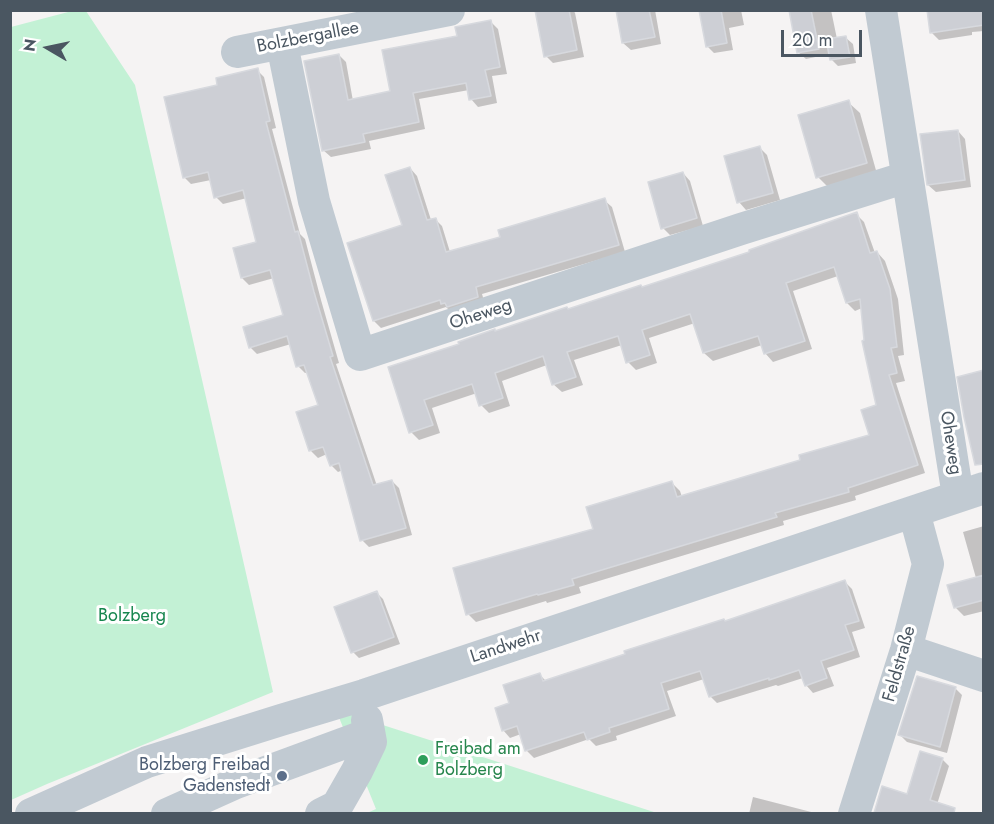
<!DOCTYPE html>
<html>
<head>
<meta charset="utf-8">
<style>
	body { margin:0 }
	#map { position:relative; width:994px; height:824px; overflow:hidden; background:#f5f3f3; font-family:Jost,sans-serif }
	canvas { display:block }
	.frame { position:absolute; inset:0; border:12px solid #4a5661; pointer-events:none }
	.north { position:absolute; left:18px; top:18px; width:60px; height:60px; -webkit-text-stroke:4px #fff; paint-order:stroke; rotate:279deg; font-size:16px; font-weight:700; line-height:24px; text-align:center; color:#4a5661 }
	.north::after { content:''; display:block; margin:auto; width:21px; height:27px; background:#4a5661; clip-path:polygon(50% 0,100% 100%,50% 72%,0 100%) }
	.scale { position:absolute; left:781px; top:30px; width:81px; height:27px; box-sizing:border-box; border:3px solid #4a5661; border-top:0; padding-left:8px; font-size:18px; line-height:21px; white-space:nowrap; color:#4a5661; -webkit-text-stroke:4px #fff; paint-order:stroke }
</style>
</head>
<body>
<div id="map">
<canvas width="994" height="824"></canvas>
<div class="frame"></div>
<div class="north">N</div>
<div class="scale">20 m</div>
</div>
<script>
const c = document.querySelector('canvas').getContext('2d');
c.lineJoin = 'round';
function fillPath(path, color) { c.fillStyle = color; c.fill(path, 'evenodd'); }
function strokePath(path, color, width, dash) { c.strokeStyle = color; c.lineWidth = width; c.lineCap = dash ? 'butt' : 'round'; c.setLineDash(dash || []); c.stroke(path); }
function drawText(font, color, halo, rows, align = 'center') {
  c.font = font + ' Jost,sans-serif'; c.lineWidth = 6; c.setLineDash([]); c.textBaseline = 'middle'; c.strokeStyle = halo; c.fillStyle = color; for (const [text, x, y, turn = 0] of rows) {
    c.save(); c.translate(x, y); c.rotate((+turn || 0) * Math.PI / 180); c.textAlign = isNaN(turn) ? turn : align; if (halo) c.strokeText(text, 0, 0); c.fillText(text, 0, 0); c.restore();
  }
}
fillPath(new Path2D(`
	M 72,11 L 86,11 L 135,85 L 273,692 L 47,784 L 11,800 L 11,27 Z
	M 336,710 L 657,813 L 367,813 L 376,809 Z`), '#c3f1d5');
fillPath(new Path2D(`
	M 541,10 L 573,10 L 575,13 L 584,57 L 553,63 L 546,56 Z
	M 617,10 L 655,10 L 661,44 L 631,50 L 623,43 Z
	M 701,10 L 741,10 L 744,25 L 729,28 L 733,50 L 714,53 L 708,47 Z
	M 790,10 L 831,10 L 837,39 L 846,38 L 853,44 L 856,63 L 838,66 L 831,59 L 830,54 L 806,59 L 799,53 Z
	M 984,10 L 984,31 L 972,32 L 972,35 L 939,40 L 932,33 Z
	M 491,22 L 498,29 L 507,74 L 492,76 L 497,103 L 478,107 L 471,99 L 469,90 L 419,99 L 425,129 L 369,141 L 371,149 L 331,157 L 323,150 L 339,55 L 346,62 L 353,101 L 392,92 L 458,37 Z
	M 257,70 L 264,77 L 276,128 L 272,129 L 300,234 L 305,239 L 321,300 L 339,363 L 336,364 L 377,486 L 392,481 L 399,488 L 412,535 L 369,547 L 362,540 L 343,470 L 338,472 L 331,465 L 327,454 L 318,458 L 311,451 L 298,413 L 320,406 L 309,372 L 305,373 L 298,366 L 291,344 L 257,354 L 250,347 L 284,316 L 274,278 L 249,285 L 242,278 L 258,243 L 247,198 L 223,204 L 216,197 L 211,180 L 191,184 L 184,177 L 219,86 Z
	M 848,102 L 860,113 L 877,174 L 829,188 L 818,177 Z
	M 958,131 L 965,139 L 971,187 L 936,192 L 928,185 Z
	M 759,147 L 767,155 L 780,200 L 746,210 L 739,202 Z
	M 410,168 L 417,176 L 431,220 L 435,219 L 442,226 L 450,252 L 501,238 L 604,200 L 612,207 L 625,252 L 482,294 L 485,304 L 450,311 L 446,307 L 381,328 L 374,321 L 404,226 Z
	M 683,173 L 690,181 L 703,226 L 670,235 L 663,228 Z
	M 856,214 L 864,222 L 875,253 L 877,252 L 885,261 L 898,299 L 904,355 L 898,356 L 905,381 L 896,383 L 925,473 L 855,496 L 856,500 L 783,521 L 784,525 L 579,587 L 581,593 L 547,603 L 546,601 L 476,622 L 468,614 L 595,530 L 672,483 L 680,491 L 682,497 L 802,461 L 871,436 L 878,406 L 866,341 L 862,308 L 855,311 L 847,303 L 838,276 L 793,291 L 812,349 L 773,362 L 765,353 L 762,345 L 713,361 L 704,353 L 695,323 L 649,338 L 657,363 L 636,370 L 628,362 L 622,345 L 574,360 L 583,385 L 562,392 L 553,384 L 547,365 L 502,381 L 510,406 L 489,413 L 481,405 L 477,393 L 432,408 L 440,433 L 419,440 L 411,432 L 389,368 L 569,310 L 643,289 L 751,253 Z
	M 984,526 L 984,611 L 964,616 L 955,607 L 976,578 L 963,532 Z
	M 845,582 L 852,589 L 865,628 L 852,632 L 860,657 L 827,668 L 834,686 L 813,693 L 806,685 L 803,678 L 778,686 L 776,685 L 717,703 L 710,696 L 704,679 L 667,691 L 676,716 L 616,736 L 617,740 L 596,746 L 589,739 L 534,758 L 526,750 L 521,734 L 510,738 L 503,730 L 511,704 L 540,675 L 547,682 Z
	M 377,593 L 383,599 L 400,644 L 359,658 L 353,652 Z
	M 955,688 L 962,695 L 947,753 L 907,742 L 900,735 Z
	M 942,759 L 949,766 L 934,814 L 876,814 L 883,788 L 908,796 Z
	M 753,797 L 819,814 L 749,814 Z`), '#0003');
const building = new Path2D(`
	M 535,10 L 569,10 L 577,50 L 544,57 Z
	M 616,10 L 649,10 L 655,37 L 622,43 Z
	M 699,10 L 721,10 L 727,43 L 706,47 Z
	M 789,10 L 811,10 L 819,49 L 797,53 Z
	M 927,10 L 984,10 L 984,25 L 930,33 Z
	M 491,20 L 500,67 L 485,70 L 491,96 L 469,100 L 466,83 L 413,93 L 419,122 L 363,134 L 365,142 L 322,151 L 304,61 L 339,54 L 348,100 L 390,91 L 382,50 L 457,36 L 455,27 Z
	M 846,36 L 850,57 L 830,60 L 826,39 Z
	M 258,68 L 270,121 L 266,122 L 295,232 L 298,231 L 314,292 L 333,356 L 330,357 L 373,485 L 392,480 L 406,528 L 360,541 L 339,463 L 330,466 L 323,447 L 309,451 L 296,412 L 318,405 L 304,365 L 296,367 L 287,336 L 249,348 L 243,327 L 283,315 L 270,270 L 241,278 L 233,248 L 256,242 L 243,190 L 214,198 L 208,172 L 183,178 L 164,97 L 217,85 L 216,78 Z
	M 849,100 L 867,163 L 816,178 L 798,115 Z
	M 958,130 L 965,180 L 927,185 L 920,134 Z
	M 760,146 L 773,193 L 737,203 L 724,156 Z
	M 410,167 L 427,220 L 436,218 L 446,252 L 500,237 L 498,230 L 605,198 L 619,245 L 476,287 L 478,297 L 447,307 L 445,303 L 441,304 L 440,300 L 373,321 L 347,243 L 402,225 L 385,175 Z
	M 683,172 L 697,218 L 661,229 L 648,182 Z
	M 857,212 L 870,253 L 877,251 L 890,289 L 897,347 L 891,348 L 897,373 L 889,375 L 918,465 L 848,488 L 849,492 L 775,513 L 777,517 L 572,579 L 574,585 L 538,595 L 537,594 L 466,615 L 453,568 L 593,529 L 586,507 L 672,481 L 677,497 L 800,460 L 799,455 L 869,435 L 861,410 L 876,405 L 862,341 L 864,340 L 860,299 L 846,303 L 834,267 L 786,283 L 805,341 L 764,354 L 758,336 L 703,353 L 690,314 L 642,330 L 650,355 L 626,363 L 618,336 L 567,352 L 576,377 L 552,385 L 543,356 L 495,373 L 503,398 L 479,406 L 472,384 L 424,400 L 433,425 L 409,433 L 388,367 L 459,344 L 458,342 L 495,329 L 495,331 L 567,307 L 568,309 L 641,285 L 642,287 L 749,252 L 749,250 Z
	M 984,370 L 984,464 L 975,465 L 964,417 L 957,377 Z
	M 984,575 L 984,600 L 954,608 L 947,585 Z
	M 845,580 L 859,621 L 845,625 L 854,650 L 821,661 L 827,678 L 805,686 L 799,670 L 769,680 L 769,678 L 709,697 L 700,671 L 661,683 L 669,709 L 609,728 L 610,732 L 587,740 L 584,732 L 525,751 L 517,726 L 502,731 L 495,708 L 509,703 L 503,685 L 540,673 L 543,681 L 625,654 L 624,651 L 724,619 L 725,621 Z
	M 377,591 L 394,637 L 351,653 L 334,607 Z
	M 917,676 L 956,687 L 940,747 L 898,735 Z
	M 920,751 L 943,758 L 930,800 L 955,808 L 954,813 L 874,813 L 882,786 L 907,794 Z`);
fillPath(building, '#cdcfd5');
strokePath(building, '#d7d9de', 1.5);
strokePath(new Path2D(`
	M 881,10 L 958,496
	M 282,44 L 314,201 L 360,355 L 741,229 L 907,177
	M 237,52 L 449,10
	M 906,650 L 984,676
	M 31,814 L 147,762 L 281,720 L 364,695 L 984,488
	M 167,814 L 236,783 L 369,734
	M 321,814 L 337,806 L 357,771 L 371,742 L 367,720
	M 854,814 L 906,650 L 928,564 L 914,512`), '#c1cad2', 32);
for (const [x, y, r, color] of [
	[423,760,6,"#2e9e5b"],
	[282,776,6,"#5c6f8a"]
]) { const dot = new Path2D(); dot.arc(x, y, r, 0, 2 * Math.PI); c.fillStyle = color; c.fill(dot); strokePath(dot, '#fff', 2); }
drawText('18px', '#4a5661', '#fff', [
	["Bolzbergallee",308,38,-11],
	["Oheweg",481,315,-18],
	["Oheweg",950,443,81],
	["Landwehr",506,647,-18],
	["Feldstraße",900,664,-74]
]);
drawText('18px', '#17864f', '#fff', [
	["Bolzberg",132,617]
]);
drawText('18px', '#27864d', '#fff', [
	["Freibad am",435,750],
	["Bolzberg",435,771]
], 'left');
drawText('18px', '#4e5e75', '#fff', [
	["Bolzberg Freibad",270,766],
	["Gadenstedt",270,787]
], 'right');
</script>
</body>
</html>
